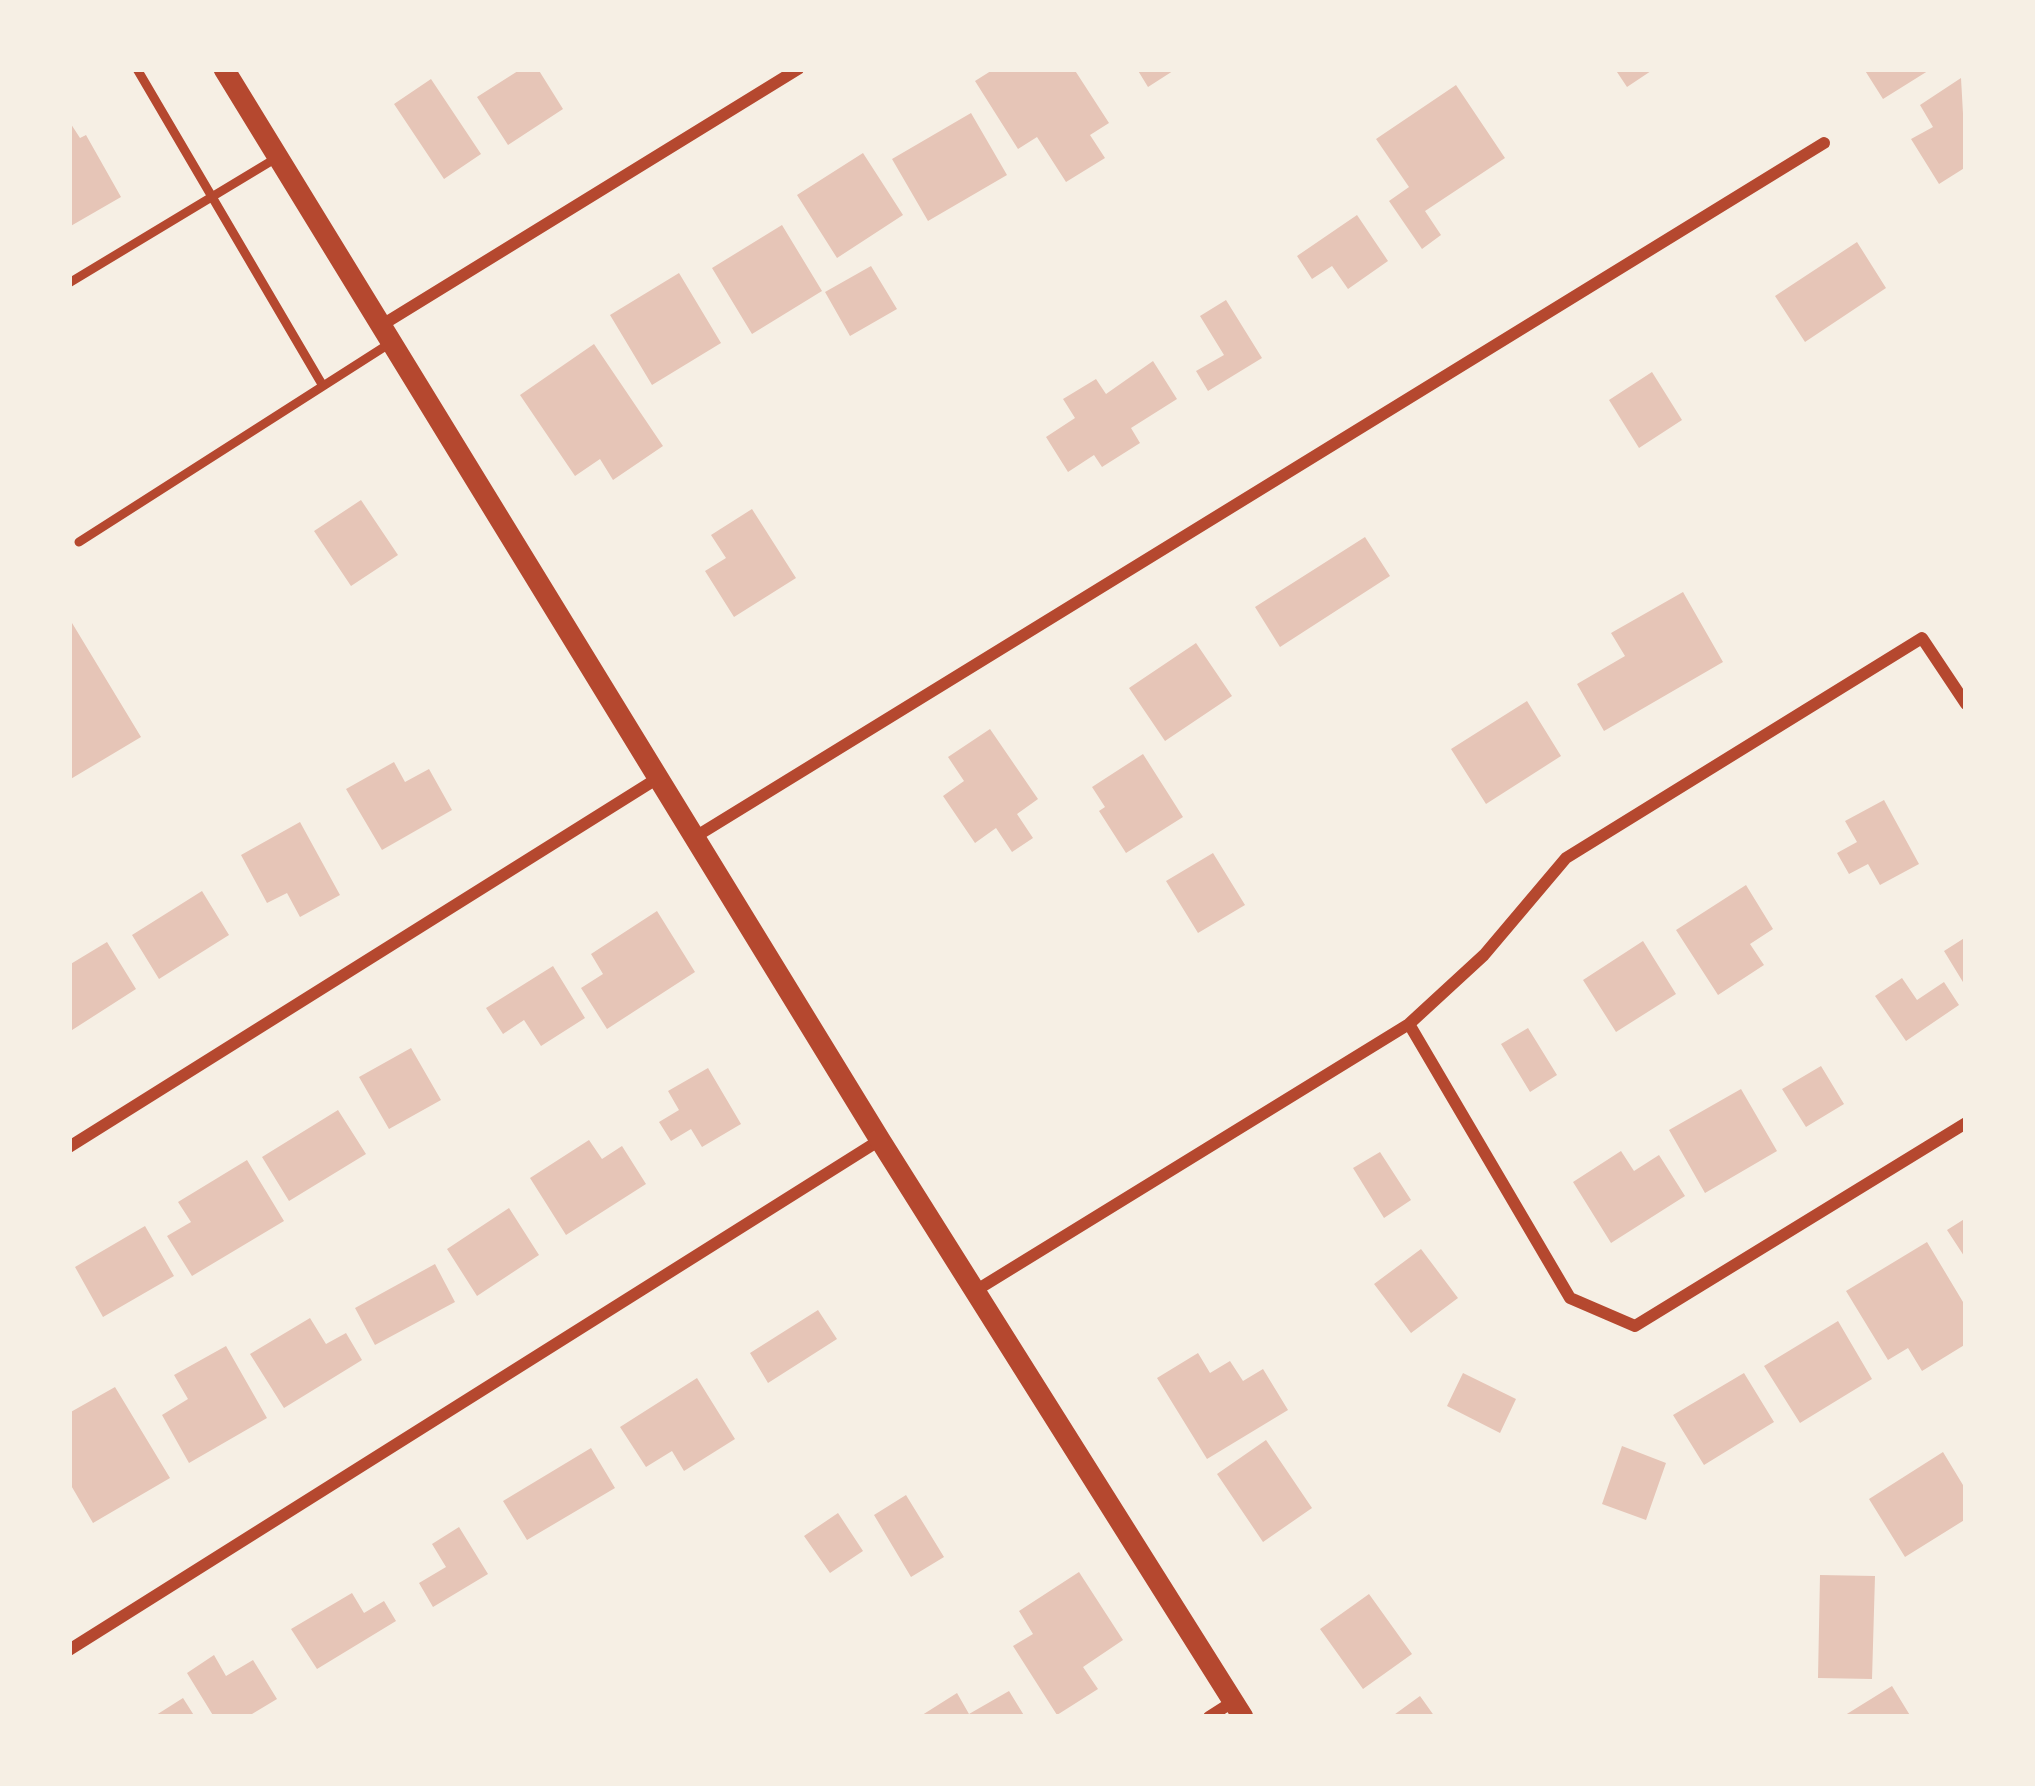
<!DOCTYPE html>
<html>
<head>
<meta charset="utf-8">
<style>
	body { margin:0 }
	#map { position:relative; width:2035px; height:1786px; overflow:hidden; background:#f6efe4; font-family:Figtree,sans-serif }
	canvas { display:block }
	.frame { position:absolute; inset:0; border:72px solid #f6efe4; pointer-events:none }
</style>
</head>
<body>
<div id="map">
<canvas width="2035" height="1786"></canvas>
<div class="frame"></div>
</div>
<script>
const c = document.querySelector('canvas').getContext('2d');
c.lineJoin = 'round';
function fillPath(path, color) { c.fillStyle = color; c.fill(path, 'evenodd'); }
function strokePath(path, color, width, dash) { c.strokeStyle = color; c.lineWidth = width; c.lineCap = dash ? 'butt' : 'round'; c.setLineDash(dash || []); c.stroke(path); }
fillPath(new Path2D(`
	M 521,69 L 538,69 L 563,109 L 508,145 L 477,97 Z
	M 994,69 L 1074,69 L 1109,123 L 1090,135 L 1105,158 L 1066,182 L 1037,137 L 1018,149 L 975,81 Z
	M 1137,69 L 1176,69 L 1148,87 Z
	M 1615,69 L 1654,69 L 1627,87 Z
	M 1864,69 L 1931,69 L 1883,99 Z
	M 1961,78 L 1966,167 L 1939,184 L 1911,139 L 1933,127 L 1920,105 Z
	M 431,79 L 481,154 L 444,179 L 394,104 Z
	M 1456,85 L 1505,158 L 1425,211 L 1441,235 L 1422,249 L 1389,201 L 1409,187 L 1376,139 Z
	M 971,113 L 1007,175 L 928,221 L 892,159 Z
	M 69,121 L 80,138 L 86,135 L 121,197 L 69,227 Z
	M 863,153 L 903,215 L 837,258 L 797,195 Z
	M 1357,215 L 1388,261 L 1348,289 L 1332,266 L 1312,279 L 1297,256 Z
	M 782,225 L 822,291 L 752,334 L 712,268 Z
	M 1857,242 L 1886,288 L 1805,342 L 1775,296 Z
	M 871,266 L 897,309 L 850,336 L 825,292 Z
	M 679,273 L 721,343 L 652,385 L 610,315 Z
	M 1226,300 L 1262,358 L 1208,391 L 1196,371 L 1224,355 L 1200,316 Z
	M 594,344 L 663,446 L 613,480 L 600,459 L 575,476 L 520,395 Z
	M 1153,361 L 1177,399 L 1131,428 L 1140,443 L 1102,467 L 1094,455 L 1068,472 L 1046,437 L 1075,418 L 1063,399 L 1096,379 L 1106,394 Z
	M 1652,372 L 1682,420 L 1639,448 L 1609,400 Z
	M 361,500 L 398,555 L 351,586 L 314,531 Z
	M 752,509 L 796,578 L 734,617 L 705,571 L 726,558 L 711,535 Z
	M 1365,537 L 1390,576 L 1280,647 L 1255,607 Z
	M 1683,592 L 1723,662 L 1604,731 L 1577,684 L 1625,656 L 1611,633 Z
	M 69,618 L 141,737 L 69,780 Z
	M 1196,643 L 1232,696 L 1165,741 L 1129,688 Z
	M 1527,701 L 1561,756 L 1486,804 L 1451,749 Z
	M 990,729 L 1038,799 L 1017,814 L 1033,838 L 1012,852 L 996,828 L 975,843 L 943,796 L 964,781 L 948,757 Z
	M 1143,754 L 1183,817 L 1126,853 L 1099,811 L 1105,807 L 1092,787 Z
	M 394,762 L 405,782 L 429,769 L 452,810 L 382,850 L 346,789 Z
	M 1884,800 L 1919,864 L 1880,885 L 1868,864 L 1849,874 L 1837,853 L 1857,842 L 1845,821 Z
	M 300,822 L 340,895 L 300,917 L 287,893 L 267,903 L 241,855 Z
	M 1213,853 L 1245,905 L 1198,933 L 1166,881 Z
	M 1746,885 L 1773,929 L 1750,944 L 1764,965 L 1718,995 L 1676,930 Z
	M 202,891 L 229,935 L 159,979 L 132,935 Z
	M 657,911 L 695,972 L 607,1029 L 581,988 L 603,974 L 591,954 Z
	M 1966,937 L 1966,987 L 1944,951 Z
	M 1643,941 L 1676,994 L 1616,1032 L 1583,980 Z
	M 107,942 L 136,989 L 69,1032 L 69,965 Z
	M 553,966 L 585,1018 L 541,1046 L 524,1020 L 503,1034 L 486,1008 Z
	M 1902,978 L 1917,1000 L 1944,982 L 1959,1005 L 1906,1041 L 1875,996 Z
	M 1528,1028 L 1557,1075 L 1530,1092 L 1501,1044 Z
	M 411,1048 L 441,1100 L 389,1129 L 359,1077 Z
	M 1821,1066 L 1844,1104 L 1806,1127 L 1782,1089 Z
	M 708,1068 L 741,1124 L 702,1147 L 691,1129 L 671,1141 L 659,1122 L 679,1110 L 668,1091 Z
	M 1741,1089 L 1777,1151 L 1705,1193 L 1669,1130 Z
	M 338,1110 L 366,1154 L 289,1201 L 262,1157 Z
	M 589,1140 L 602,1159 L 622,1146 L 646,1184 L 566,1235 L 530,1178 Z
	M 1621,1151 L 1634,1171 L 1659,1155 L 1685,1196 L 1611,1243 L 1573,1182 Z
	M 1380,1152 L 1411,1200 L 1384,1218 L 1353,1168 Z
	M 247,1160 L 284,1221 L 192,1276 L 167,1236 L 191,1222 L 178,1202 Z
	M 509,1208 L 539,1255 L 477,1296 L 447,1249 Z
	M 1966,1218 L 1966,1259 L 1947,1230 Z
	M 145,1226 L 174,1276 L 103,1317 L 75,1267 Z
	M 1927,1242 L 1966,1307 L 1966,1344 L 1922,1371 L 1908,1348 L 1888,1360 L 1846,1291 Z
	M 1421,1249 L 1458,1298 L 1411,1333 L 1374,1284 Z
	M 435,1264 L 455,1302 L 375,1345 L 355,1308 Z
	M 818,1310 L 837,1339 L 768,1383 L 750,1353 Z
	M 310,1318 L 326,1344 L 346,1333 L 362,1360 L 284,1408 L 250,1354 Z
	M 1838,1321 L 1872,1379 L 1800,1423 L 1764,1366 Z
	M 226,1346 L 267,1418 L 189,1463 L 162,1415 L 188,1399 L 174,1375 Z
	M 1198,1353 L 1210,1373 L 1230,1361 L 1243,1381 L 1263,1369 L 1288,1410 L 1207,1459 L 1157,1378 Z
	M 1463,1373 L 1516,1399 L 1500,1433 L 1447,1406 Z
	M 1744,1373 L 1774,1422 L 1704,1465 L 1673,1415 Z
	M 697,1378 L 735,1439 L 684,1471 L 672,1451 L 646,1467 L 620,1427 Z
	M 115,1387 L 170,1478 L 93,1523 L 69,1482 L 69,1413 Z
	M 1266,1440 L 1312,1508 L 1263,1542 L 1217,1474 Z
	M 1622,1446 L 1666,1463 L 1646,1520 L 1602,1504 Z
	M 591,1448 L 615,1488 L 527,1540 L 503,1501 Z
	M 1943,1452 L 1966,1490 L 1966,1519 L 1905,1557 L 1869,1499 Z
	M 906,1495 L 944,1557 L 911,1577 L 874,1515 Z
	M 838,1513 L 863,1551 L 830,1573 L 804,1536 Z
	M 459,1527 L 488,1574 L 433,1607 L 419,1583 L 446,1567 L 432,1544 Z
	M 1079,1572 L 1123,1640 L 1083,1667 L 1098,1689 L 1057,1715 L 1013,1646 L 1033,1634 L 1019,1611 Z
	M 1820,1575 L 1875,1576 L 1872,1679 L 1818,1678 Z
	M 352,1593 L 364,1613 L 384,1601 L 396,1621 L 317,1669 L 291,1629 Z
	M 1369,1594 L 1412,1654 L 1363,1689 L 1320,1629 Z
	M 214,1655 L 226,1676 L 253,1660 L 277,1699 L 247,1717 L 214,1717 L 187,1673 Z
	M 1892,1686 L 1911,1717 L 1842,1717 Z
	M 1009,1691 L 1025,1717 L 919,1717 L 957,1693 L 969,1714 Z
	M 1420,1696 L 1435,1717 L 1391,1717 Z
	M 183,1698 L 195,1717 L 153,1717 Z`), '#e6c5b7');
strokePath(new Path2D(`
	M 137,69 L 323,386
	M 69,283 L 278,157
	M 79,542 L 392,342`), '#b5482f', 9);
strokePath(new Path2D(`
	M 382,325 L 798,69
	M 695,837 L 1824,143
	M 1409,1024 L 1570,1298 L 1635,1326 L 1966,1123
	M 69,1147 L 658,778
	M 975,1291 L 1409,1024 L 1484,955 L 1566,858 L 1922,638 L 1966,704
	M 69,1650 L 880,1140
	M 1209,1717 L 1234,1701`), '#b5482f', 12);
strokePath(new Path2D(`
	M 224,69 L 880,1140 L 1243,1717`), '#b5482f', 21);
</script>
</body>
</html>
